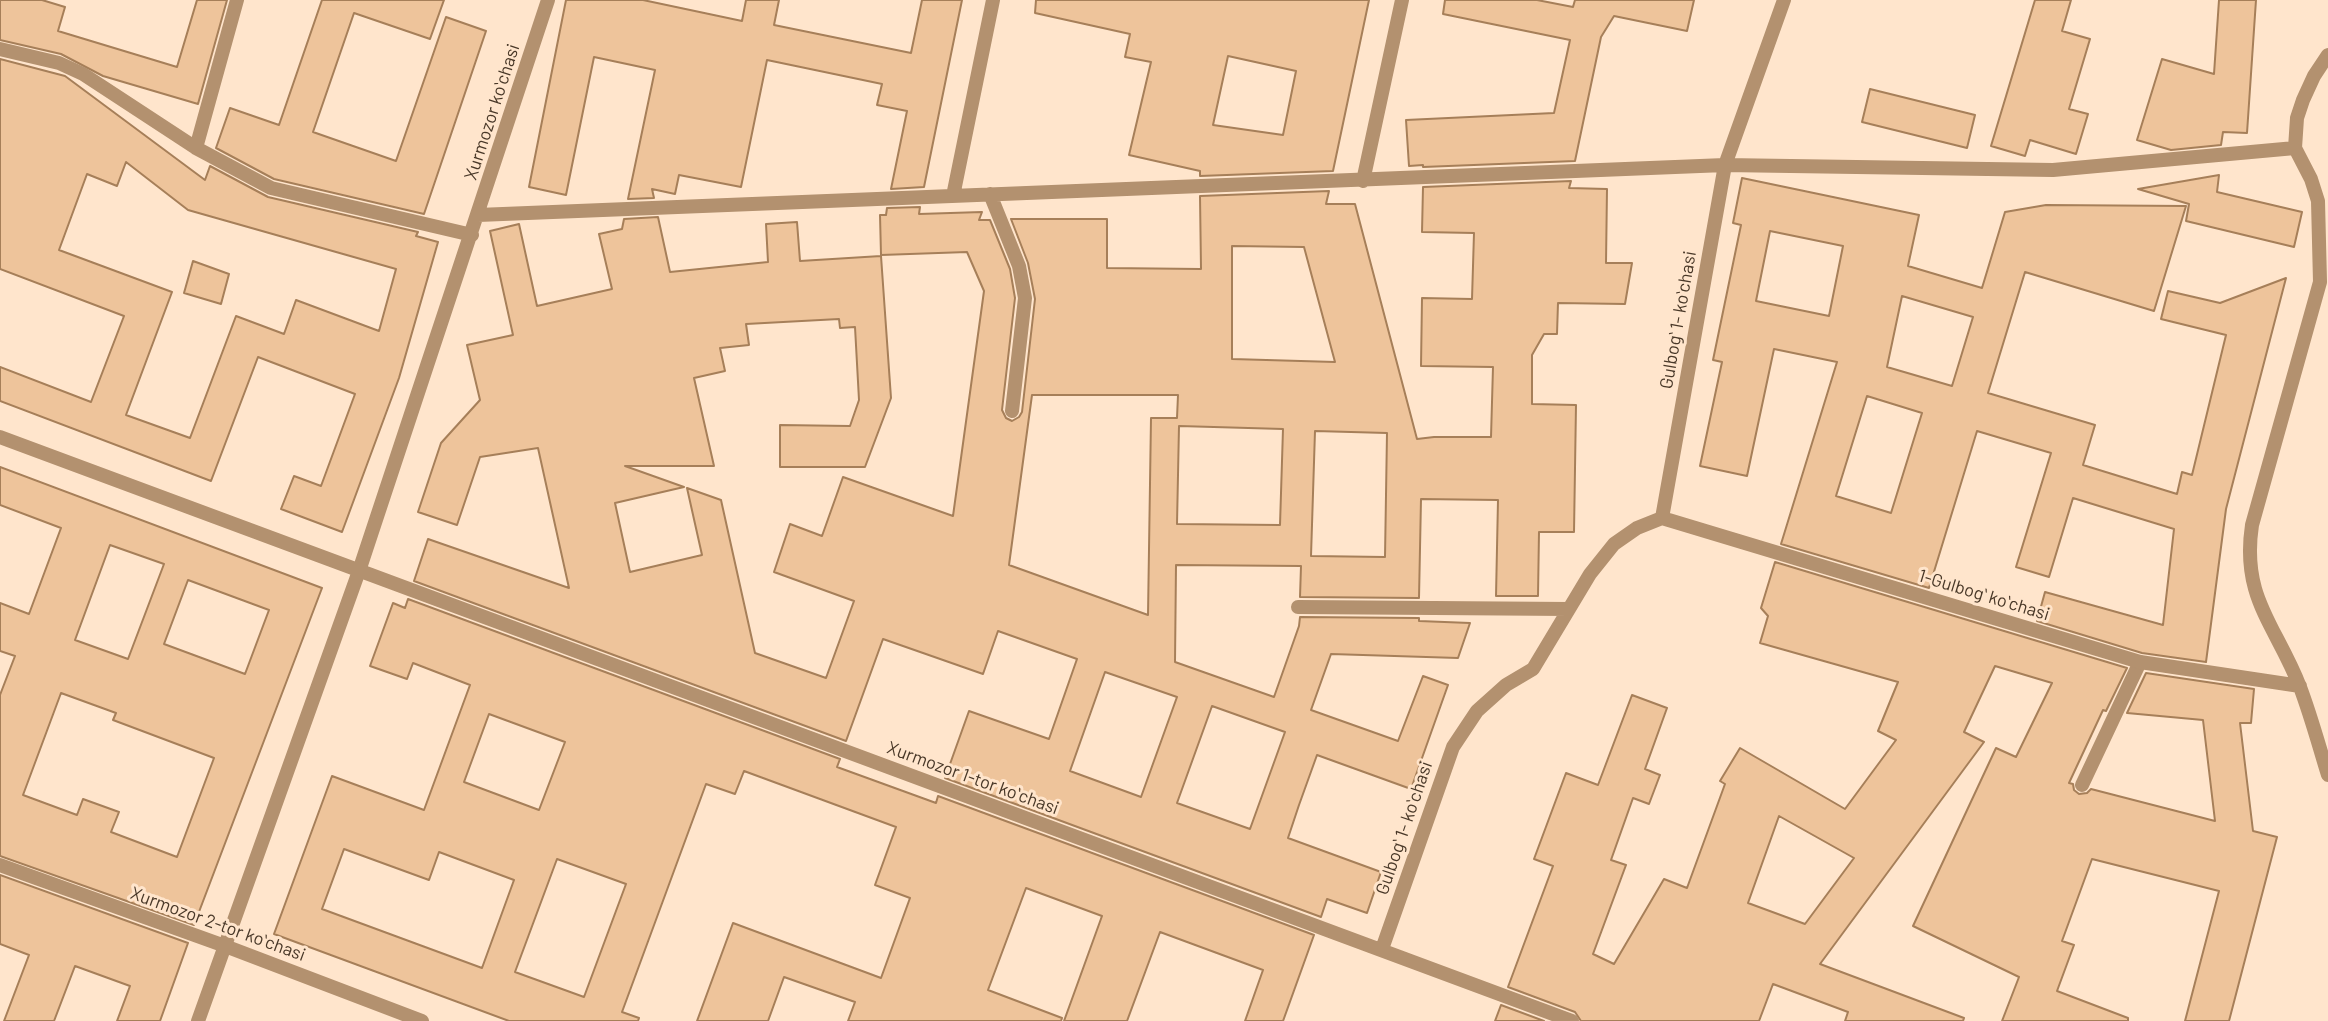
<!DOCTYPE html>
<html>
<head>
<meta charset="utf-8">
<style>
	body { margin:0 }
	canvas { display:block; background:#ffe5cc }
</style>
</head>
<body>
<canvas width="2328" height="1021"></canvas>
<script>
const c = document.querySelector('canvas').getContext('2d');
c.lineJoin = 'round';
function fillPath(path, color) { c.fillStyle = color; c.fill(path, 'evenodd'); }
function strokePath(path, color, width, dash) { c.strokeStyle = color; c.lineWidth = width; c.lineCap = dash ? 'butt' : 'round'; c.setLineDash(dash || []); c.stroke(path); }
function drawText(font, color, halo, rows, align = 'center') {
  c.font = font + ' Barlow,sans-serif'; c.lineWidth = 6; c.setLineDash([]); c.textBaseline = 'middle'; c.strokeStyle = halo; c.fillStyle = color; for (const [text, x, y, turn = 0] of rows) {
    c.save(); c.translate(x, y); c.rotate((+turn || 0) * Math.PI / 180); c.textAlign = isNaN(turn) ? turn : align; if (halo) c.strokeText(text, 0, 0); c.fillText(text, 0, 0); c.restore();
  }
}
const building = new Path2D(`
	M 0,0 L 42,0 L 65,7 L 58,31 L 177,67 L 197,0 L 227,0 L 198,104 L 103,76 L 61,54 L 0,40 Z
	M 322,0 L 444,0 L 430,39 L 354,13 L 313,132 L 396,161 L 446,17 L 486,31 L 424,214 L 274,179 L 216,148 L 230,108 L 279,125 Z
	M 566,0 L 643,0 L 742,21 L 746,0 L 779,0 L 774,25 L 911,53 L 922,0 L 962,0 L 924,187 L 891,189 L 907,111 L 877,105 L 882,84 L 767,60 L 741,187 L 679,175 L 675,194 L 652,189 L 654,198 L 628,199 L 655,70 L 594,57 L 566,195 L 529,187 Z
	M 1036,0 L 1369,0 L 1333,171 L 1200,176 L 1200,171 L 1129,155 L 1151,62 L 1125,57 L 1130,34 L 1035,13 ZM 1228,56 L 1296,71 L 1283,135 L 1213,125 Z
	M 1445,0 L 1537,0 L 1573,7 L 1575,0 L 1694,0 L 1687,31 L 1614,16 L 1601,37 L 1575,161 L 1423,167 L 1423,165 L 1409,166 L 1406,120 L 1554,113 L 1570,40 L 1443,14 Z
	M 2035,0 L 2071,0 L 2062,31 L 2090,39 L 2069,109 L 2088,114 L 2076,154 L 2030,140 L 2025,156 L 1991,146 Z
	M 2219,0 L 2256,0 L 2247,133 L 2223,132 L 2221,145 L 2171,150 L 2137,140 L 2162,59 L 2214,74 Z
	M 0,59 L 65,76 L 205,180 L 210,166 L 268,197 L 418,232 L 416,236 L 438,242 L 399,378 L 342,532 L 281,509 L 294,476 L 321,486 L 355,394 L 258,357 L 211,481 L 0,401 L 0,367 L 91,402 L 124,316 L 0,269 ZM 126,162 L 188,210 L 396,269 L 379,331 L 296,300 L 284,334 L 236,316 L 190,438 L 126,415 L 172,292 L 59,250 L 87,174 L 117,186 Z
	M 1870,89 L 1975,115 L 1967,148 L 1862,122 Z
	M 2219,175 L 2217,192 L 2302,212 L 2294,247 L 2186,221 L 2189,204 L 2138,189 Z
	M 1742,178 L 1919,215 L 1908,266 L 1982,288 L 2005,212 L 2046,205 L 2186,206 L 2154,311 L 2025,272 L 1988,393 L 2095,425 L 2083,465 L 2177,494 L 2182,472 L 2192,475 L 2226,335 L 2161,319 L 2168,291 L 2220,303 L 2286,278 L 2226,509 L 2206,662 L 2142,653 L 2037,621 L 2045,592 L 2163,625 L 2174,529 L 2073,498 L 2049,577 L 2016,567 L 2051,453 L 1977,431 L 1929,588 L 1781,544 L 1837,362 L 1774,349 L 1747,476 L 1700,466 L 1722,362 L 1713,360 L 1741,225 L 1733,223 ZM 1770,231 L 1843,246 L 1829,316 L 1756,301 ZM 1902,296 L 1973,317 L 1952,386 L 1887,367 ZM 1867,396 L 1922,413 L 1891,513 L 1836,496 Z
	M 1571,181 L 1569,188 L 1607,189 L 1606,263 L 1632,263 L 1625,304 L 1558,303 L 1557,334 L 1544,334 L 1532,355 L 1532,404 L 1576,405 L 1574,532 L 1539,532 L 1538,596 L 1496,596 L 1498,500 L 1421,499 L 1419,598 L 1300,597 L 1301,566 L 1176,565 L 1175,662 L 1274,697 L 1299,626 L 1300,617 L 1419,618 L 1419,621 L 1470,623 L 1458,658 L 1331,654 L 1311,710 L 1398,741 L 1423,676 L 1448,685 L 1411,789 L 1317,755 L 1299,805 L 1288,838 L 1381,872 L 1367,913 L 1327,899 L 1321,917 L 945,778 L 969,711 L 1049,739 L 1077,659 L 998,631 L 983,674 L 883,639 L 846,741 L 414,581 L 428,539 L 569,588 L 538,448 L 480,457 L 457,525 L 418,512 L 441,443 L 480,400 L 467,345 L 513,335 L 490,231 L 519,224 L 537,306 L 612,289 L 599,234 L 622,229 L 624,219 L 658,217 L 670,272 L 768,262 L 766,224 L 797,222 L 800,261 L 881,256 L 891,398 L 865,467 L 780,467 L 780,425 L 850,426 L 859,400 L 855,327 L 840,328 L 839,319 L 746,324 L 749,345 L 720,348 L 725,371 L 694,378 L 714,466 L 625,466 L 684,487 L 615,503 L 630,572 L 702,555 L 687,488 L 721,500 L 755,653 L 826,678 L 854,601 L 774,572 L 790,524 L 822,536 L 843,477 L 953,516 L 984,291 L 967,252 L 881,255 L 880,215 L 886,215 L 887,208 L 920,207 L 919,214 L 982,212 L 979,220 L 990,220 L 1010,269 L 1015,298 L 1002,410 L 1006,418 L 1012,421 L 1019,417 L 1022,412 L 1035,299 L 1028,263 L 1011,219 L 1107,219 L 1107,268 L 1201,269 L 1200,196 L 1329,191 L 1326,204 L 1355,204 L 1417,439 L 1434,437 L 1491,437 L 1493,367 L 1421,366 L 1422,298 L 1472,299 L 1474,233 L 1422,232 L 1423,187 ZM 1232,246 L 1304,247 L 1335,362 L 1232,359 ZM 1032,395 L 1178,395 L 1177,418 L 1151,418 L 1148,615 L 1009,565 ZM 1179,426 L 1283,429 L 1280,525 L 1177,524 ZM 1315,431 L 1387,433 L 1385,557 L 1311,556 ZM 1105,672 L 1177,697 L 1141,797 L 1070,771 ZM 1212,706 L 1285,732 L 1250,829 L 1177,803 Z
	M 193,261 L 229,274 L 221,304 L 184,293 Z
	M 0,467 L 322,588 L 194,925 L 0,856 L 0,695 L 15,656 L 0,651 L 0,603 L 29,614 L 61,528 L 0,505 ZM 110,545 L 164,564 L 128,659 L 75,640 ZM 188,580 L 269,610 L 245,674 L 164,644 ZM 61,693 L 116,713 L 113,720 L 214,758 L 177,857 L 111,832 L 119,812 L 83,799 L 77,815 L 23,795 Z
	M 1775,562 L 2127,668 L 2106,711 L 2103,710 L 2069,783 L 2073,784 L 2074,790 L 2079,794 L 2087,793 L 2091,789 L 2215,821 L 2203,720 L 2127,713 L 2146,673 L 2254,689 L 2251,723 L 2240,723 L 2253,831 L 2277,837 L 2229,1021 L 2185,1021 L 2219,891 L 2092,859 L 2062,941 L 2074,945 L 2057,991 L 2128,1018 L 2128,1021 L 2002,1021 L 2019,977 L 1913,926 L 1996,748 L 2016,757 L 2052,683 L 1995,666 L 1964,732 L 1984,742 L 1820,964 L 1964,1018 L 1963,1021 L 1845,1021 L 1848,1012 L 1773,984 L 1759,1021 L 1581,1021 L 1575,1012 L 1508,987 L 1553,866 L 1534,859 L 1566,773 L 1598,785 L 1632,695 L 1667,708 L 1645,769 L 1660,775 L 1649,804 L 1633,798 L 1611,860 L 1626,865 L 1593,954 L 1614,964 L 1664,879 L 1687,888 L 1725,784 L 1720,781 L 1740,748 L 1845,809 L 1896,740 L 1878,731 L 1898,682 L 1760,643 L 1768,616 L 1761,608 ZM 1779,816 L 1854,858 L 1805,924 L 1748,903 Z
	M 408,599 L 840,759 L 837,767 L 936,803 L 938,796 L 1314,935 L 1283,1021 L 1245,1021 L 1263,970 L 1160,932 L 1127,1021 L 1064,1021 L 1102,916 L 1026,888 L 988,990 L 1062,1018 L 1061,1021 L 848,1021 L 855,1002 L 784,977 L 768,1021 L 697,1021 L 733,923 L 881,978 L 910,898 L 875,885 L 896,827 L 744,771 L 735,794 L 706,784 L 622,1012 L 639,1018 L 638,1021 L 509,1021 L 274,934 L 332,776 L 424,810 L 470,685 L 413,663 L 407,679 L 370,666 L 393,603 L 405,608 ZM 489,714 L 565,742 L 539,810 L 464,782 ZM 344,849 L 429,880 L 439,852 L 514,880 L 482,968 L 322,909 ZM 557,859 L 626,884 L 584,997 L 515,972 Z
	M 0,875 L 188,943 L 160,1021 L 117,1021 L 130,986 L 75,966 L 54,1021 L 4,1021 L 29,955 L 0,944 Z
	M 1501,1005 L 1544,1021 L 1495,1021 Z`);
fillPath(building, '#eec49b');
strokePath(building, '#a67f59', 2);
strokePath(new Path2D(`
	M 2082,785 L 2140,662`), '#b3916f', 14);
strokePath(new Path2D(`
	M 0,49 L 59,63 L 83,74 L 196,148 L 271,188 L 472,235
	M 2328,55 L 2314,76 L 2303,100 L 2297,118 L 2295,148 L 2311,179 L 2318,201 L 2320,282 L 2252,525 C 2241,598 2276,625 2300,687 C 2311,716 2319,746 2328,775
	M 196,148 L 237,0
	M 1363,181 L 1402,0
	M 990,194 L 1019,266 L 1025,298 L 1012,411
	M 953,196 L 993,0
	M 478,215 L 1725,165 L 1784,0
	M 0,437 L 1572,1021
	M 1662,518 L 2140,662 L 2300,686
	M 1298,607 L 1569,609
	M 0,865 L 225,946 L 422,1021
	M 1382,949 L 1453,747 L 1477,711 L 1506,685 L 1533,669 L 1590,574 L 1614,544 L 1637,528 L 1662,518 L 1725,165 L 2053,170 L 2295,148
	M 198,1021 L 359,571 L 548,0`), '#b3916f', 14);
drawText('18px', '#493828', '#ffe5cc', [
	["Xurmozor koʻchasi",492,112,-72],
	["Gulbogʻ 1- koʻchasi",1678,320,-80],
	["1-Gulbogʻ koʻchasi",1984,595,17],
	["Xurmozor 1-tor koʻchasi",973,778,20],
	["Gulbogʻ 1- koʻchasi",1404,828,-71],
	["Xurmozor 2-tor koʻchasi",218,924,20]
]);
</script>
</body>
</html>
